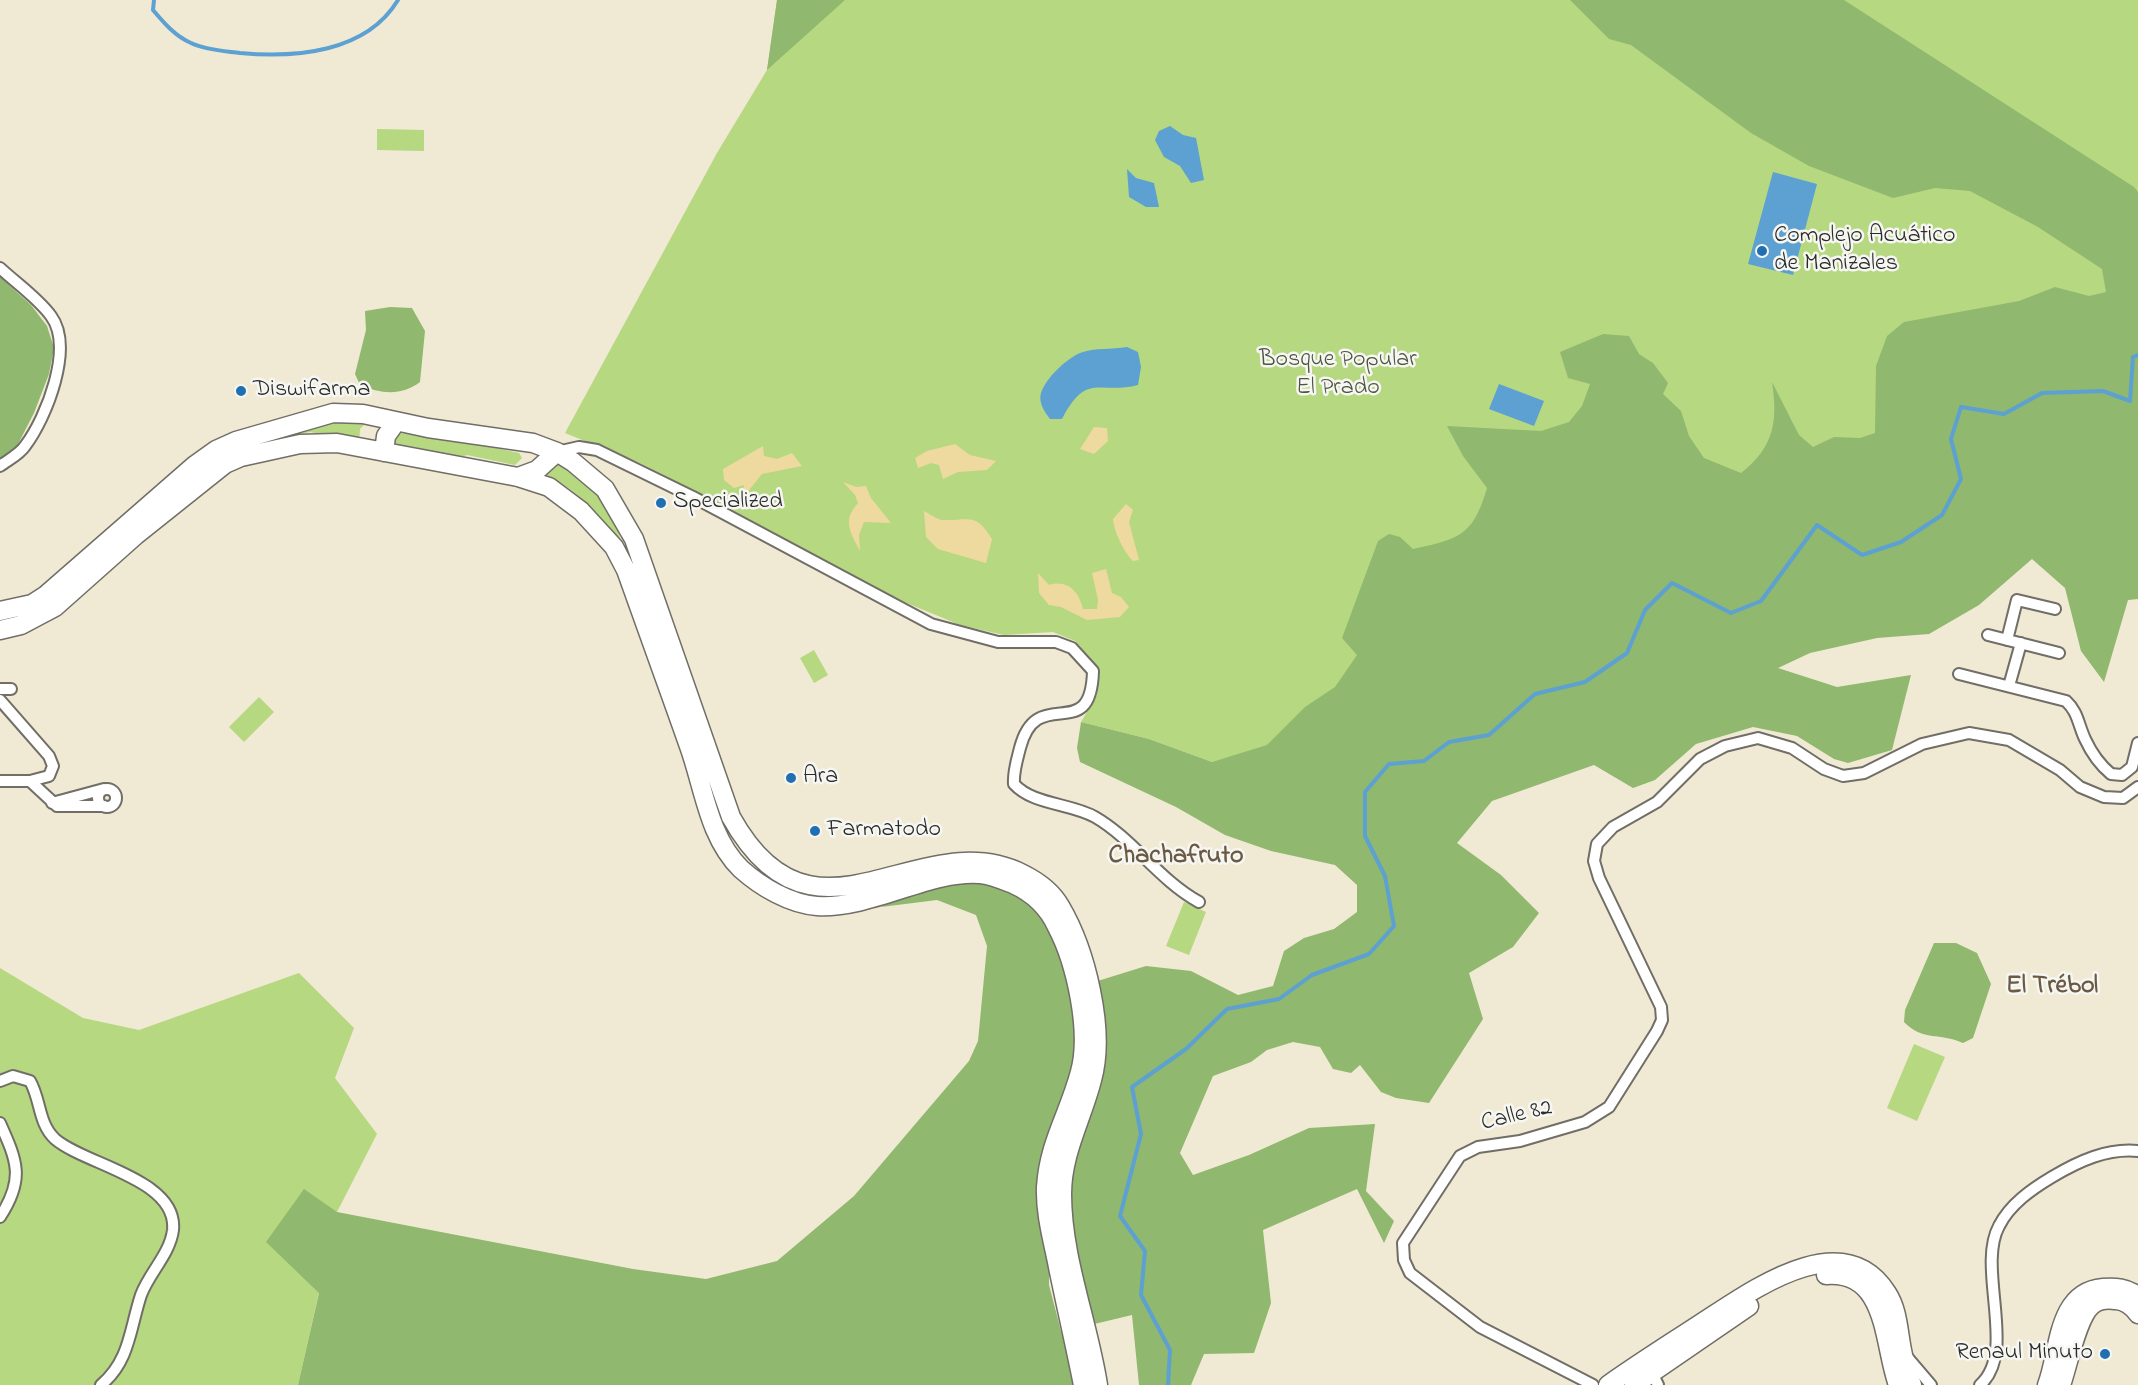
<!DOCTYPE html>
<html>
<head>
<meta charset="utf-8">
<style>
	body { margin:0 }
	canvas { display:block; background:#f0e9d3 }
</style>
</head>
<body>
<canvas width="2138" height="1385"></canvas>
<script>
const c = document.querySelector('canvas').getContext('2d');
c.lineJoin = 'round';
function fillPath(path, color) { c.fillStyle = color; c.fill(path, 'evenodd'); }
function strokePath(path, color, width, dash) { c.strokeStyle = color; c.lineWidth = width; c.lineCap = dash ? 'butt' : 'round'; c.setLineDash(dash || []); c.stroke(path); }
function drawText(font, color, halo, rows, align = 'center') {
  c.font = font + ' "Indie Flower",sans-serif'; c.lineWidth = 5; c.setLineDash([]); c.textBaseline = 'middle'; c.strokeStyle = halo; c.fillStyle = color; for (const [text, x, y, turn = 0] of rows) {
    c.save(); c.translate(x, y); c.rotate((+turn || 0) * Math.PI / 180); c.textAlign = isNaN(turn) ? turn : align; if (halo) c.strokeText(text, 0, 0); c.fillText(text, 0, 0); c.restore();
  }
}
fillPath(new Path2D(`
	M 777,0 L 2138,0 L 2138,355 L 1627,653 L 1212,762 L 1149,739 L 1081,722 L 1097,695 L 1099,668 L 1075,641 L 1053,632 L 1004,635 L 960,625 L 885,594 L 800,553 L 708,498 L 640,463 L 565,433 L 717,153 L 767,70 Z
	M 377,129 L 424,130 L 424,151 L 377,150 Z
	M 345,420 L 365,424 L 360,429 L 359,442 L 310,432 L 268,441 L 266,435 Z
	M 393,432 L 421,436 L 428,433 L 519,453 L 522,458 L 515,465 L 467,455 L 451,460 L 390,447 Z
	M 555,456 L 601,497 L 616,523 L 628,570 C 608,528 585,488 538,473 Z
	M 814,650 L 828,675 L 814,683 L 800,658 Z
	M 259,697 L 274,712 L 244,742 L 229,727 Z
	M 1184,902 L 1206,912 L 1189,955 L 1166,946 Z
	M 0,968 L 83,1018 L 139,1030 L 299,973 L 354,1028 L 335,1078 L 377,1134 L 337,1212 L 298,1385 L 0,1385 Z
	M 1914,1044 L 1945,1057 L 1917,1121 L 1887,1108 Z`), '#b6d880');
fillPath(new Path2D(`
	M 777,0 L 845,0 L 767,70 Z
	M 1570,0 L 1844,0 L 2134,187 L 2138,192 L 2138,599 L 2128,600 L 2104,682 L 2081,651 L 2065,588 L 2032,559 L 1979,605 L 1929,634 L 1877,638 L 1810,653 L 1778,668 L 1837,687 L 1911,675 L 1892,750 L 1848,763 L 1834,759 L 1797,736 L 1753,727 L 1696,744 L 1655,780 L 1633,788 L 1594,765 L 1492,801 L 1457,843 L 1501,875 L 1539,913 L 1513,947 L 1469,973 L 1483,1019 L 1429,1103 L 1396,1098 L 1381,1092 L 1360,1065 L 1351,1073 L 1333,1069 L 1320,1047 L 1293,1042 L 1267,1050 L 1251,1062 L 1213,1076 L 1180,1153 L 1193,1175 L 1249,1155 L 1309,1128 L 1375,1124 L 1366,1191 L 1394,1221 L 1384,1243 L 1357,1189 L 1263,1230 L 1271,1303 L 1254,1353 L 1204,1354 L 1191,1385 L 1139,1385 L 1132,1315 L 1086,1326 L 1062,1190 L 1088,984 L 1146,966 L 1191,971 L 1238,995 L 1273,986 L 1284,951 L 1304,938 L 1334,929 L 1357,912 L 1357,885 L 1335,865 L 1271,851 L 1225,835 L 1176,807 L 1080,762 L 1077,748 L 1081,722 L 1149,739 L 1212,762 L 1267,745 L 1305,707 L 1335,687 L 1357,655 L 1342,638 L 1378,541 L 1389,534 L 1400,537 L 1413,549 C 1459,539 1473,536 1487,488 L 1463,456 L 1447,426 L 1541,431 L 1569,422 L 1582,406 L 1590,384 L 1568,378 L 1560,352 L 1603,334 L 1629,336 L 1639,354 L 1653,363 L 1668,383 L 1663,394 L 1681,411 L 1689,436 L 1704,458 L 1741,473 C 1774,447 1778,422 1772,382 L 1799,435 L 1813,447 L 1834,437 L 1860,438 L 1875,433 L 1876,366 L 1887,336 L 1904,322 L 2019,301 L 2055,287 L 2089,296 L 2106,292 L 2102,269 L 2038,227 L 1970,191 L 1935,188 L 1893,198 L 1809,166 L 1751,133 L 1631,45 L 1609,39 Z
	M 0,277 L 31,305 L 47,326 L 54,348 L 49,374 L 34,413 L 17,446 L 0,459 Z
	M 390,307 L 412,308 L 425,331 L 420,382 C 402,396 381,394 360,385 L 355,374 L 366,330 L 365,311 Z
	M 981,874 L 1048,910 L 1084,1029 L 1049,1222 L 1049,1285 L 1061,1331 L 1083,1385 L 298,1385 L 319,1293 L 266,1242 L 304,1189 L 337,1212 L 633,1269 L 706,1279 L 777,1261 L 854,1196 L 969,1061 L 978,1041 L 987,946 L 976,915 L 937,900 L 881,907 L 920,885 Z
	M 1934,943 L 1956,943 L 1977,953 L 1991,984 L 1973,1038 L 1963,1043 C 1939,1032 1924,1042 1904,1022 L 1905,1010 Z`), '#90b86e');
fillPath(new Path2D(`
	M 1094,427 L 1107,428 L 1108,441 L 1094,454 L 1080,449 Z
	M 955,444 L 970,455 L 996,461 L 987,470 L 958,472 L 943,479 L 939,465 L 931,463 L 918,468 L 915,458 L 927,451 Z
	M 763,446 L 764,456 L 777,459 L 792,453 L 802,466 L 762,474 L 741,500 L 744,485 L 734,488 L 724,480 L 723,469 Z
	M 843,482 L 856,487 L 866,486 L 871,498 L 891,523 L 864,522 L 859,535 L 860,551 C 850,531 842,521 858,503 L 855,495 Z
	M 1126,504 L 1133,510 L 1129,522 L 1139,560 L 1133,561 C 1124,552 1114,532 1113,519 Z
	M 924,511 C 930,514 936,519 942,520 C 970,521 975,512 992,539 L 986,563 L 938,549 L 926,537 Z
	M 1106,569 L 1112,593 L 1121,597 L 1129,607 L 1120,617 L 1087,620 L 1061,607 L 1049,605 L 1039,593 L 1038,573 L 1049,585 C 1068,579 1079,592 1083,609 L 1097,609 L 1098,600 L 1092,573 Z`), '#eeda9e');
fillPath(new Path2D(`
	M 1170,126 L 1183,135 L 1196,138 L 1204,180 L 1191,183 L 1180,166 L 1164,157 L 1155,140 L 1159,131 Z
	M 1127,169 L 1136,178 L 1154,183 L 1159,207 L 1146,207 L 1129,197 Z
	M 1773,172 L 1817,184 L 1793,275 L 1748,264 Z
	M 1127,347 L 1138,352 L 1141,367 L 1138,385 C 1098,395 1087,371 1062,419 L 1050,419 C 1045,412 1038,403 1041,393 C 1046,378 1066,359 1080,353 C 1095,347 1112,350 1127,347 Z
	M 1499,384 L 1544,401 L 1534,426 L 1489,409 Z`), '#5ca1d1');
strokePath(new Path2D(`
	M 154,0 L 153,10 C 164,23 175,36 191,43 C 205,50 225,51 240,53 C 295,58 366,53 398,0
	M 1168,1385 L 1170,1350 L 1141,1295 L 1145,1251 L 1120,1216 L 1141,1134 L 1132,1087 L 1186,1049 L 1227,1009 L 1279,999 L 1312,975 L 1369,954 L 1394,926 L 1385,876 L 1365,836 L 1365,792 L 1389,764 L 1424,761 L 1449,742 L 1489,735 L 1535,694 L 1585,682 L 1627,653 L 1645,610 L 1672,583 L 1731,613 L 1761,601 L 1817,525 L 1862,555 L 1901,542 L 1942,515 L 1961,479 L 1951,439 L 1961,407 L 2004,414 L 2042,393 L 2103,391 L 2130,401 L 2133,357 L 2138,355`), '#5ca1d1', 4);
const minor = new Path2D(`
	M 0,268 C 16,283 38,298 51,316 C 74,347 47,417 25,446 C 20,454 8,460 0,466
	M 557,452 L 579,447 L 597,450 L 693,497 L 931,624 L 998,642 L 1056,642 L 1072,648 L 1093,671 C 1091,747 1037,682 1020,748 C 1017,760 1013,772 1014,784 C 1033,805 1070,803 1095,817 C 1133,839 1159,880 1199,902
	M 1988,635 L 2059,653
	M 2007,640 L 2017,600 L 2055,609
	M 1959,674 L 2066,701 C 2078,712 2078,724 2085,739 C 2091,752 2100,765 2111,774 L 2122,775 L 2132,767 L 2138,743
	M 2009,686 L 2021,643
	M 0,689 L 11,689
	M 0,700 L 49,756 L 53,766 L 49,776 L 30,781 L 0,781
	M 30,781 L 57,806 L 104,806
	M98 798a9 9 0 1 1 18 0a9 9 0 1 1-18 0Z
	M 52,803 L 104,789
	M 0,1081 L 13,1076 L 30,1081 C 41,1100 38,1123 55,1139 C 85,1165 178,1179 173,1230 C 170,1254 149,1273 141,1295 C 130,1328 130,1361 101,1385
	M 0,1123 C 17,1161 25,1179 0,1217
	M 1908,1358 L 1931,1385
	M 1652,1373 L 1658,1385
	M 1593,1385 L 1480,1327 L 1410,1273 L 1404,1260 L 1403,1243 L 1460,1156 L 1478,1147 L 1520,1141 L 1585,1122 L 1609,1107 L 1657,1031 L 1662,1020 L 1661,1007 L 1599,878 L 1594,861 L 1597,844 L 1613,827 L 1657,802 L 1700,759 L 1725,746 L 1758,738 L 1792,748 L 1824,769 L 1843,776 L 1864,773 L 1922,744 L 1969,733 L 2009,740 L 2060,770 L 2080,787 L 2104,797 L 2123,798 L 2138,787
	M 1980,1385 C 2018,1352 1976,1268 1999,1226 C 2010,1204 2032,1189 2052,1177 C 2079,1161 2107,1148 2138,1151`);
const primary = new Path2D(`
	M 384,452 L 386,436 L 396,422
	M 518,477 L 537,470 L 557,452
	M 0,611 L 32,604 L 46,595 L 195,465 L 216,450 L 236,441 L 333,413 L 363,414 L 428,428 L 533,443 L 557,452 L 573,462 L 605,489 L 634,539 L 731,817 C 814,967 918,821 1023,874 C 1037,881 1052,892 1060,906 C 1086,950 1106,1030 1092,1080 C 1082,1119 1062,1153 1062,1194 C 1062,1258 1088,1321 1098,1385
	M 0,630 L 21,625 L 55,607 L 136,535 L 225,464 L 241,457 L 300,444 L 337,443 L 518,477 L 549,487 L 581,511 L 614,547 L 626,570 C 647,629 669,689 690,749 C 704,789 709,838 741,869 C 761,887 790,904 817,906 C 872,909 929,870 980,874 C 991,875 1003,880 1013,884 C 1033,893 1048,907 1057,927 C 1076,963 1091,1032 1080,1072 C 1069,1114 1049,1142 1046,1187 C 1045,1214 1053,1241 1058,1267 C 1066,1306 1075,1345 1083,1385
	M 1826,1275 C 1888,1270 1883,1344 1898,1385
	M 1608,1385 C 1639,1363 1671,1343 1703,1322 C 1750,1292 1842,1223 1887,1293 C 1898,1310 1898,1330 1902,1350 C 1904,1362 1908,1373 1912,1385
	M 1634,1385 L 1749,1306
	M 2047,1385 C 2060,1352 2056,1292 2103,1288 C 2116,1287 2126,1288 2138,1296
	M 2061,1385 C 2068,1366 2077,1317 2092,1305 C 2098,1300 2107,1299 2115,1300 C 2124,1300 2133,1306 2138,1314`);
strokePath(minor, '#706e66', 14);
strokePath(primary, '#706e66', 21);
strokePath(minor, '#fff', 10);
strokePath(primary, '#fff', 18);
for (const [x, y, r, color] of [
	[1762,251,6,"#1f6fb2"],
	[241,391,6,"#1f6fb2"],
	[661,503,6,"#1f6fb2"],
	[791,778,6,"#1f6fb2"],
	[815,831,6,"#1f6fb2"],
	[2105,1354,6,"#1f6fb2"]
]) { const dot = new Path2D(); dot.arc(x, y, r, 0, 2 * Math.PI); c.fillStyle = color; c.fill(dot); strokePath(dot, '#f6f6f2', 2); }
drawText('24px', '#2b2b2b', '#f6f6f2', [
	["Complejo Acuático",1774,237],
	["de Manizales",1774,265],
	["Diswifarma",253,391],
	["Specialized",673,503],
	["Ara",803,778],
	["Farmatodo",827,831],
	["Renaul Minuto",2093,1354,"right"]
], 'left');
drawText('24px', '#4e5640', '#f6f6f2', [
	["Bosque Popular",1338,361],
	["El Prado",1338,389]
]);
drawText('24px', '#2b2b2b', '#f6f6f2', [
	["Calle 82",1517,1117,-13]
]);
drawText('bold 26px', '#6a5943', '#f6f6f2', [
	["Chachafruto",1176,858],
	["El Trébol",2052,988]
]);
</script>
</body>
</html>
